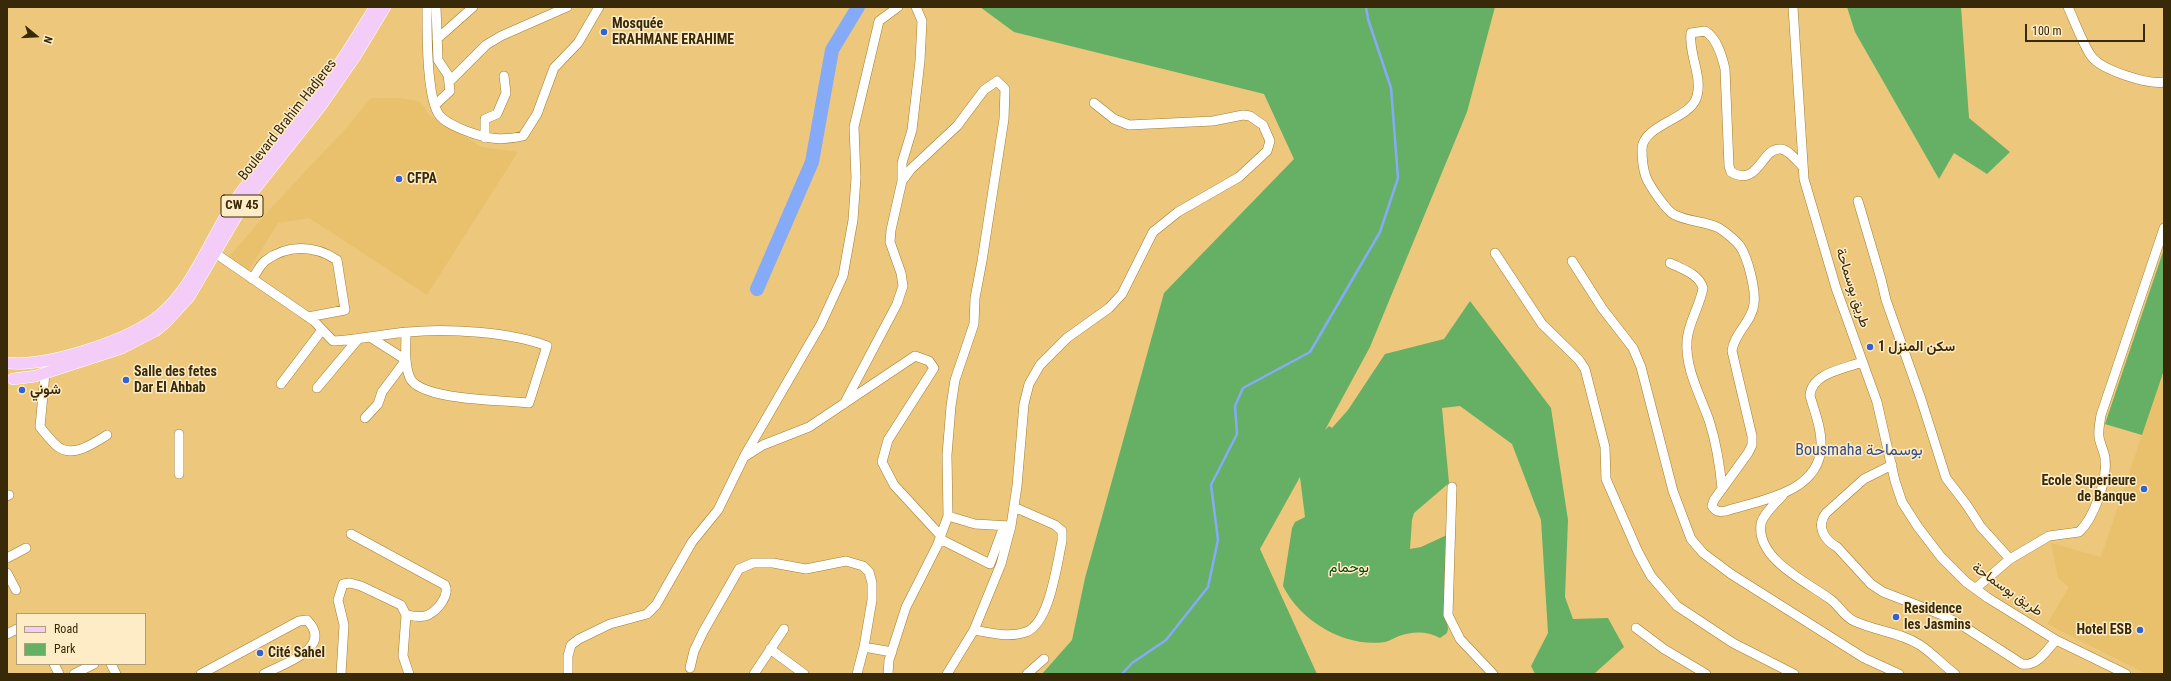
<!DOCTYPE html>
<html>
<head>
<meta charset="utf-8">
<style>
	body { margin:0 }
	#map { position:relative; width:2171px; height:681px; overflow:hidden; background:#edc87c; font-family:"Roboto Condensed",sans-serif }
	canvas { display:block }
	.frame { position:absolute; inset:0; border:8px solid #382909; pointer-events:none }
	.legend { position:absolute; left:16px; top:613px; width:130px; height:52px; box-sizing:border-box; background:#feecc7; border:1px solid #af9e7b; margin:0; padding:5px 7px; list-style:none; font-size:12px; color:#382909 }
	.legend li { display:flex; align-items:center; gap:8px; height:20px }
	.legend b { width:20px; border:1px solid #af9e7b }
	.north { position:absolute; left:16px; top:16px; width:40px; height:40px; -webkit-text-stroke:3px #feecc7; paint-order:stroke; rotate:108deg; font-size:11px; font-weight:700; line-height:16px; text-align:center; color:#382909 }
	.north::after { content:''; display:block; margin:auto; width:14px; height:18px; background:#382909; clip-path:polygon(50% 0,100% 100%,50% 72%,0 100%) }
	.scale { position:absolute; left:2025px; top:24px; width:120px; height:18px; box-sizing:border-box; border:2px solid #382909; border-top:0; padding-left:5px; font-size:12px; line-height:14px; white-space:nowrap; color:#382909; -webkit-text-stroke:3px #feecc7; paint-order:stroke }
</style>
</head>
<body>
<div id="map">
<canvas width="2171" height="681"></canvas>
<div class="frame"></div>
<ul class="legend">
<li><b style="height:5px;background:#f3ccf7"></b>Road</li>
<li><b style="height:11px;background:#65b064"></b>Park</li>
</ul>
<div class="north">N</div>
<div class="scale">100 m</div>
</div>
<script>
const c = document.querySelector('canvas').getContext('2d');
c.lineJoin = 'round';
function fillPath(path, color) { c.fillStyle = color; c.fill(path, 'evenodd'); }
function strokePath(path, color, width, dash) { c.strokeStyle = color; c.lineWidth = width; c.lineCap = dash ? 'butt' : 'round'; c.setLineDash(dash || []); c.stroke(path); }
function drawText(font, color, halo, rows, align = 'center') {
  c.font = font + ' "Roboto Condensed",Vazirmatn,sans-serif'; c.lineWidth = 3; c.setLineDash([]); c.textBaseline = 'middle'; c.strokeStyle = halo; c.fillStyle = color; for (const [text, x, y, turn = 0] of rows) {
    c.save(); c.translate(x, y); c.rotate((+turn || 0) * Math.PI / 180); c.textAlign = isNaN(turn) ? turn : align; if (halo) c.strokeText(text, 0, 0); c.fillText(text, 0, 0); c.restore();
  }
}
fillPath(new Path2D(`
	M 371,98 L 401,98 L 418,101 L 424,106 L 429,115 L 482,147 L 518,152 L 427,295 L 309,218 L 278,223 L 249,270 L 228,258 L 273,206 L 346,128 Z
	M 2164,249 L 2164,674 L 2147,674 L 2047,624 L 2069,587 L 2058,578 L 2051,543 L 2101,557 L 2142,435 L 2105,424 Z`), '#e9c06c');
fillPath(new Path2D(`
	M 980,7 L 1495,7 L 1467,112 L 1370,347 L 1325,430 L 1329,426 L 1332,428 L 1348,410 L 1385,354 L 1444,339 L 1470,301 L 1551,408 L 1568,520 L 1565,597 L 1573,619 L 1608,618 L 1624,647 L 1594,674 L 1535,674 L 1531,666 L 1548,633 L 1541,520 L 1512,444 L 1460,406 L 1442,408 L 1449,483 L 1414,513 L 1412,520 L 1410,549 L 1421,547 L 1447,535 L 1445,606 L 1448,629 L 1447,633 L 1440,638 C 1427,631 1413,631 1399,636 C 1394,638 1389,641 1385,642 C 1345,648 1300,621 1283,586 L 1292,528 L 1295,522 L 1305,517 L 1300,477 L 1260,549 L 1317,674 L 1042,674 L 1072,640 L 1085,578 L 1164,293 L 1294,159 L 1264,94 L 1014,32 Z
	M 1847,7 L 1961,7 L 1969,118 L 2010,152 L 1987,174 L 1954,153 L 1939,179 L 1855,32 Z
	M 2164,249 L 2164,370 L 2142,435 L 2105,424 Z`), '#65b064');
strokePath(new Path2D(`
	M 1122,674 L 1132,663 L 1166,640 L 1208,587 L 1218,540 L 1211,485 L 1237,434 L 1235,406 L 1243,388 L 1310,352 L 1380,232 L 1398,178 L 1391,88 L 1368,19 L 1366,7`), '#85abf8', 2.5);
strokePath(new Path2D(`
	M 757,289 L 812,162 L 832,50 L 858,7`), '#85abf8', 14);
const minor = new Path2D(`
	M 427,7 C 427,30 426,99 440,116 C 447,124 459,128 469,132 C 488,139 503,141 523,136 L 537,114 L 554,68 L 578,43 L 599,7
	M 1793,7 L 1804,179 L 1836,288 L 1877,402 L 1895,481 L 1902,502 L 1918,527 L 1941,557 L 1966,582 L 1988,598 L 2056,640 L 2126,674
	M 2068,7 C 2074,20 2084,47 2092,57 C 2102,70 2148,85 2164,82
	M 437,39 L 473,7
	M 450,81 L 486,45 L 501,36 L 567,7
	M 435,105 L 450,91 L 448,75 L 438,60 L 436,7
	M 485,138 L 485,119 L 497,114 L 506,93 L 504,76
	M 1803,167 C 1797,161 1789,150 1781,149 C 1761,147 1759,188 1731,172 L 1729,166 L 1725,69 C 1722,56 1717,38 1705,31 L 1691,33 C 1688,54 1704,78 1696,99 C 1687,120 1643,125 1642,149 C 1642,158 1643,169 1646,177 C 1649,185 1667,212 1675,215 C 1689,222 1705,221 1719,228 C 1725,232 1735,240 1740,246 C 1748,258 1756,290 1754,304 C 1752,322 1734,333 1732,351 L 1752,436 L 1752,445 L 1748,453 L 1714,500 L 1712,506 C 1716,512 1719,512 1726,511 C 1760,500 1819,493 1821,447 C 1822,431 1815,412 1810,396 C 1811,373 1844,369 1862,362
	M 902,181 L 902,163 L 912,130 L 920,61 L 922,21 L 916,7
	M 1858,201 L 1881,279 L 1886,300 L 1921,399 L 1946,478 L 1966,504 L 1981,527 L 2010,559
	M 215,253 L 314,321 L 333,341 C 358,340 383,334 408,332 C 447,328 511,332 547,346 L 529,403 C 505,400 421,401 410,378 C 404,364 406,346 406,332
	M 1495,253 L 1542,324 L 1579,360 L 1585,369 L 1605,447 L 1606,479 L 1638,552 L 1651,576 L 1677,606 L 1733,643 L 1794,674
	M 1572,261 L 1602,308 L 1633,348 L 1641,367 L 1673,491 L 1691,539 L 1703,553 L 1731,574 L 1864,658 L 1899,674
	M 1670,263 C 1682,269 1699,274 1703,288 C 1700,306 1688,323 1687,341 C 1685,368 1700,395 1709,420 C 1716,442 1720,466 1722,489
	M 252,279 C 256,274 260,265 265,261 C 287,244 315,245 337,260 L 345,310 L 308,317
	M 45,373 L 40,427 C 45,433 51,441 57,446 C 72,459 94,443 107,435
	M 281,384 L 322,330
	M 317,388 L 359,338
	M 844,404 L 897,304 L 903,286 L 901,273 L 890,242 L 891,230 L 902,181 L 911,169 L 957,126 L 984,90 L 997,81 L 1005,89 L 1004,119 L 982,261 L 975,298 L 974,324 L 955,380 L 951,406 L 947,455 L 948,516 L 937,546 L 906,607 L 889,660 L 888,674
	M 365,418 L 378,404 L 382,392 L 406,360 L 370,337
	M 179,434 L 179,474
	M 745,455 L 821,324 L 843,276 L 853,220 L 856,178 L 854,127 L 879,21 L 898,7
	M 1892,465 L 1864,479 L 1826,513 C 1816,526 1824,540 1837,547 L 1871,584 L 1883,592 L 1940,614 L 1960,624 L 2022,664 C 2037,667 2047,650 2056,640
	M 1452,487 L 1448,615 L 1460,639 L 1493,674
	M 1783,495 C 1776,503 1763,514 1761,524 C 1756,559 1807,582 1830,599 C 1839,605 1843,616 1854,621 C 1875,631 1900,632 1920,645 C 1932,653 1943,665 1955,674
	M 7,496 L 9,495
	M 948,516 L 975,524 L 1010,526
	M 351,534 L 445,585 C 450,595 438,610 428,615 C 422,618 413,616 406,615
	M 940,539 L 990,564 L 1004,526
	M 7,558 L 26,548
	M 7,573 L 16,590
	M 1976,588 L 2010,559 L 2049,536 L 2079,532 C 2094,518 2108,479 2105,458 C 2104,451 2100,444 2099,437 C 2098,430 2100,422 2101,415 L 2164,228
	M 1636,628 L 1664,649 L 1706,674
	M 974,630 C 991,633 1009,638 1026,632 C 1050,623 1057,563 1062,541 L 1062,531 L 1055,525 L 1014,507
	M 7,634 L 17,629
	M 864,647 L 892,652
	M 770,649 L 804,674
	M 54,664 L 59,674
	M 111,664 L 116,674
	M 690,668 L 694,651 L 703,632 L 739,569 L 753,563 L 773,563 L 806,569 L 846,561 L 863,566 L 869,572 L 872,583 L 872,600 L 864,647 L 857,674
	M 74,674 L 94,664
	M 201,674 L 299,621 L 307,620 C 334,648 285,663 264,674
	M 341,674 L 344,625 L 338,600 L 343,584 L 350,583 L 361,586 L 401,605 L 406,615 L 403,656 L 409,674
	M 568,674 L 568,656 L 571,645 L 579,639 L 610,624 L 647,614 L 656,605 L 692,542 L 718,510 L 744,457 L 763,445 L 809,427 L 915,356 L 929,361 L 934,368 L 888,440 L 882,462 L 894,485 L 941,536
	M 754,674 L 784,629
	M 947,674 L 974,630 L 1001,564 L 1011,526 L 1017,486 L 1024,404 L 1029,384 L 1040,365 L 1067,338 L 1109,308 L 1122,294 L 1153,232 L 1178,212 L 1239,177 L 1267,151 L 1270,141 L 1263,125 L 1250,116 L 1243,115 L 1213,121 L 1129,125 L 1114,119 L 1094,103
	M 1027,674 L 1044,659`);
const major = new Path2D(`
	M 8,363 C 48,367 131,340 161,314 C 195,285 212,234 237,198 C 260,165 287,135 312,103 C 335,72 355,40 375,7
	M 13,379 L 36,376 L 122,348 L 155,331 L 166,322 L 189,297 L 246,200 L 320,107 L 356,55 L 385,7`);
strokePath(minor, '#a07d30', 10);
strokePath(major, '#fff', 12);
strokePath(minor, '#fff', 9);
strokePath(major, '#f3ccf7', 11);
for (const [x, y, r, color] of [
	[604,32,4,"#3261d0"],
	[399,179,4,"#3261d0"],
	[1870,347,4,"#3261d0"],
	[126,380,4,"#3261d0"],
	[22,390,4,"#3261d0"],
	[2144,489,4,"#3261d0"],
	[1896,617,4,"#3261d0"],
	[2140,630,4,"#3261d0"],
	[260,653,4,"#3261d0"]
]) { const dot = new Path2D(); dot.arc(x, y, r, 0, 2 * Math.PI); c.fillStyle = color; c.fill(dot); strokePath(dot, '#feecc7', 1.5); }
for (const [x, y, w] of [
	[242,206,42]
]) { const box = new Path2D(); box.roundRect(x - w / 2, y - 11, w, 22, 3); c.fillStyle = '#feecc7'; c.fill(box); strokePath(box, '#382909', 1); }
drawText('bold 13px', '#382909', null, [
	["CW 45",242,206]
]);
drawText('bold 14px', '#382909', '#feecc7', [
	["Mosquée",612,24],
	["ERAHMANE ERAHIME",612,40],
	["CFPA",407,179],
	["سكن المنزل 1",1878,347],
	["Salle des fetes",134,372],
	["Dar El Ahbab",134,388],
	["شوني",30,390],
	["Ecole Superieure",2136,481,"right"],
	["de Banque",2136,497,"right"],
	["Residence",1904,609],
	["les Jasmins",1904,625],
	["Hotel ESB",2132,630,"right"],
	["Cité Sahel",268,653]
], 'left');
drawText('14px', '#382909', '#feecc7', [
	["Boulevard Brahim Hadjeres",288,120,-52],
	["طريق بوسماحة",1852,288,72],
	["طريق بوسماحة",2007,590,35]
]);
drawText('14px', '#04460b', '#feecc7', [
	["بوحمام",1349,568]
]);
drawText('16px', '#344f88', '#feecc7', [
	["Bousmaha بوسماحة",1859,451]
]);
</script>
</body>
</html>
